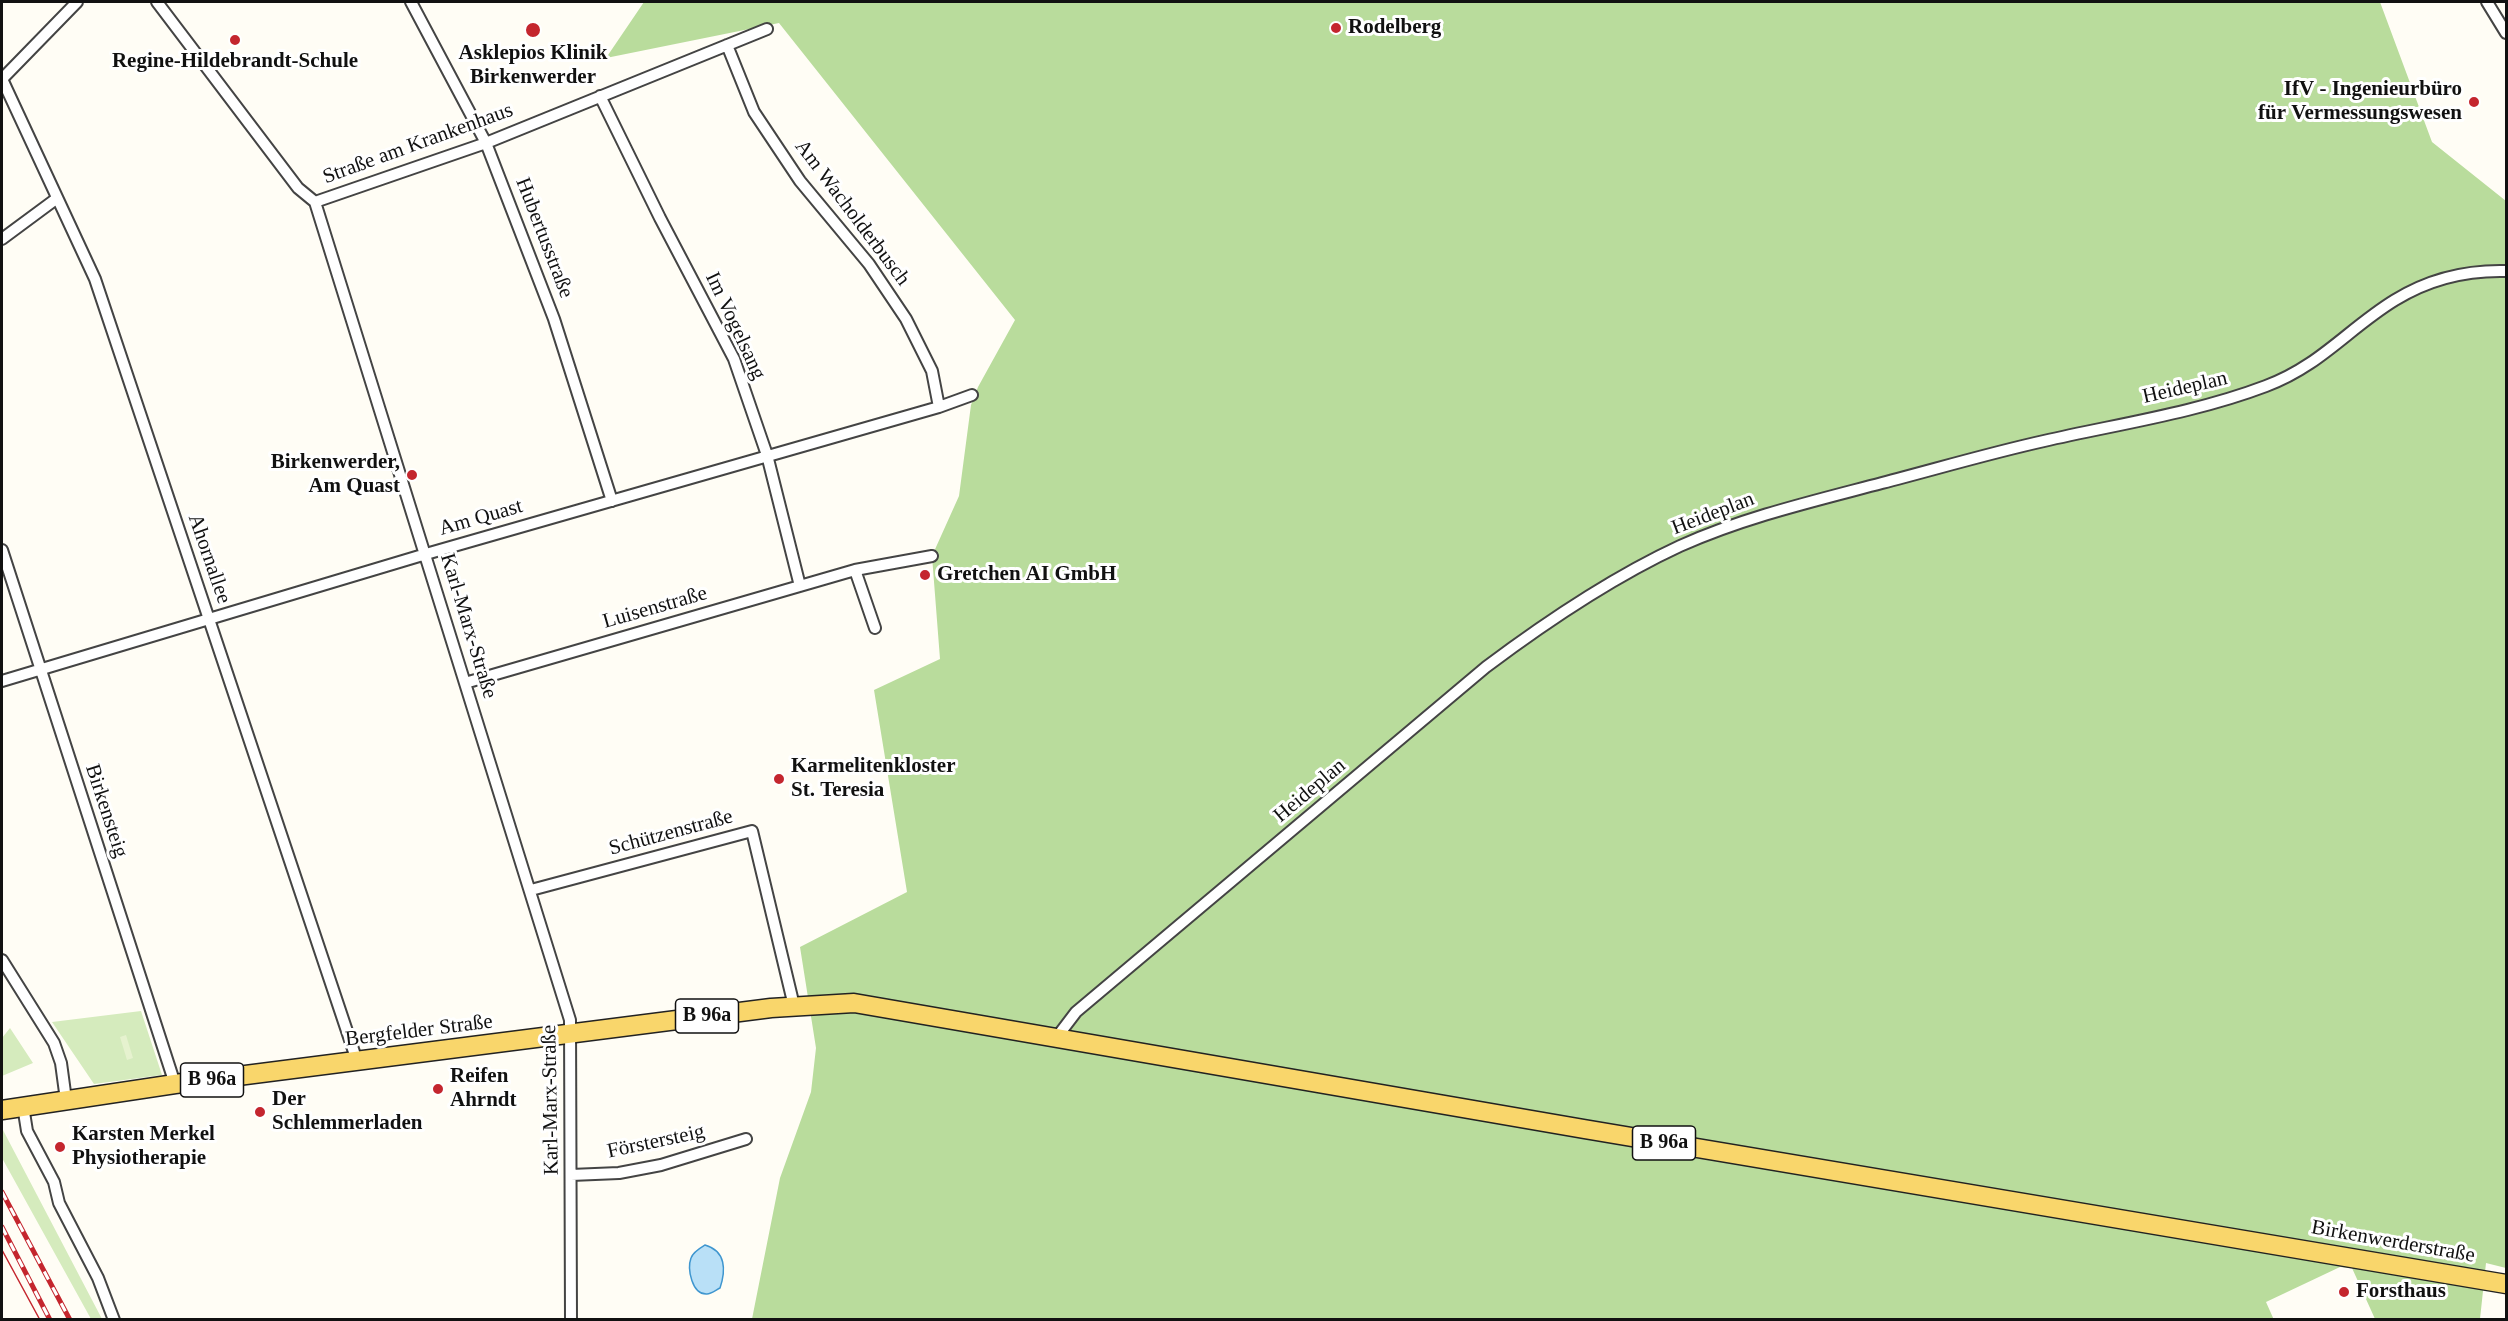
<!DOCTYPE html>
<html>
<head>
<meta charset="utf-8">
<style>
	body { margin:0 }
	#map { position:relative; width:2508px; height:1321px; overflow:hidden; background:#fffdf5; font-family:Georgia,serif }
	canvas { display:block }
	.frame { position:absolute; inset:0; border:3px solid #111; pointer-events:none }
</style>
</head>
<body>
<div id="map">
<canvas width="2508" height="1321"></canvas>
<div class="frame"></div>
</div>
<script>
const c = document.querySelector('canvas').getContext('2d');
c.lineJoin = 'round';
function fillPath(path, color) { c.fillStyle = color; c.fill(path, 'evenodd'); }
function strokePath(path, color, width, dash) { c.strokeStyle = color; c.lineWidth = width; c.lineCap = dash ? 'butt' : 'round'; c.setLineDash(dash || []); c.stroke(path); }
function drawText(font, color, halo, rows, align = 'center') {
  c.font = font + ' Georgia,serif'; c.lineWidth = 6; c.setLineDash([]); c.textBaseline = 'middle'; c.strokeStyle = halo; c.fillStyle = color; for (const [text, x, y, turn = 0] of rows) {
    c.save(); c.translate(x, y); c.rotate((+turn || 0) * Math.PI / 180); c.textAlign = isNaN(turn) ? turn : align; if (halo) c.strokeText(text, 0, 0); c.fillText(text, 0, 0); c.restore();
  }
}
fillPath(new Path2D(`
	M 141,1011 L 162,1075 L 94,1084 L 52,1022 Z
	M 10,1028 L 33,1063 L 2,1076 L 2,1038 Z
	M 2,1128 L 4,1132 L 102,1319 L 91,1319 L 2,1158 Z`), '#d5ebbd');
fillPath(new Path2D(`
	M 644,2 L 2380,2 L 2432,142 L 2506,201 L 2506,1268 L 2486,1263 L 2480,1319 L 2375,1319 L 2352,1268 L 2340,1267 L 2266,1302 L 2274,1320 L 752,1319 L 780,1178 L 811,1092 L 816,1048 L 800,947 L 907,892 L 874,690 L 940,659 L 932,556 L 959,496 L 971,405 L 978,387 L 1015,320 L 779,23 L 606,58 Z`), '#b9dc9c');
fillPath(new Path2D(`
	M 126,1035 L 133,1058 L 127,1060 L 120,1037 Z`), '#e6f2cf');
const water = new Path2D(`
	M 705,1245 C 726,1251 726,1270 720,1288 C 716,1290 711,1294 707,1294 C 692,1295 687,1269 691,1258 C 693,1252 700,1248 705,1245 Z`);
fillPath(water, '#b9e0f7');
strokePath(water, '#3f96cf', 1.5);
const street = new Path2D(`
	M 157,2 L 298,188 L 315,202 L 570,1020 L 571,1320
	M 411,2 L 486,143 L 554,319 L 612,501
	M 2487,2 L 2506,33
	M 727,45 L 754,112 L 800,181 L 869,264 L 906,319 L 932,371 L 939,407
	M 2,79 L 95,279 L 357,1061
	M 2,79 L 77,2
	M 600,96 L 660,218 L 734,359 L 767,455 L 800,586
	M 315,202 L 486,143 L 767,29
	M 2,239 L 56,199
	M 2,550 L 175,1084
	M 855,570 L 875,628
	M 2,681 L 426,554 L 939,407 L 972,395
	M 465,683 L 855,570 L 932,556
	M 531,890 L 752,831 L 794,1006
	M 2,960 L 54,1043 L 61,1063 L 66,1100
	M 1057,1037 L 1076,1012 L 1486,667 C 1546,622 1613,577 1680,546 C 1745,517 1814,501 1882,483 C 1936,469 1990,453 2044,441 C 2118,424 2195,413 2266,386 C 2320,366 2349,328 2395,300 C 2429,279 2467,270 2506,271
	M 23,1106 L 27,1131 L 54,1182 L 59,1203 L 98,1278 L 114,1320
	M 571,1175 L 619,1173 L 661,1165 L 746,1139`);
const primary = new Path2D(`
	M 2,1110 L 175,1084 L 771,1008 L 854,1003 L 1584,1129 L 2506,1284`);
strokePath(street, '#444', 14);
strokePath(primary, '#222', 21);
strokePath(street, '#fff', 10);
strokePath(primary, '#f9d66b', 18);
strokePath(new Path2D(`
	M 2,1250 L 40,1320`), '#c4262e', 1.5);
const rail = new Path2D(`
	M 2,1192 L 70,1320
	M 2,1227 L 50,1320`);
strokePath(rail, '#c4262e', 5);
strokePath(rail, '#fff', 3, [9]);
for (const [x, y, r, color] of [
	[1336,28,6,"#c4262e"],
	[533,30,8,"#c4262e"],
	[235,40,6,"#c4262e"],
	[2474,102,6,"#c4262e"],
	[412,475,6,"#c4262e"],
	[925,575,6,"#c4262e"],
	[779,779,6,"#c4262e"],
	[438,1089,6,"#c4262e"],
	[260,1112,6,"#c4262e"],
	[60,1147,6,"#c4262e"],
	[2344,1292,6,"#c4262e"]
]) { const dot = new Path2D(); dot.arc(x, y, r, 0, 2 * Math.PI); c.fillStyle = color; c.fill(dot); strokePath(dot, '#fff', 2); }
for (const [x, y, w] of [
	[707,1016,63],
	[212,1080,63],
	[1664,1143,63]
]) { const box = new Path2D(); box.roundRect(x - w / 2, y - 17, w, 34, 4.5); c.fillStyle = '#fff'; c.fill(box); strokePath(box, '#111', 1.5); }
drawText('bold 20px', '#111', null, [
	["B 96a",707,1016],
	["B 96a",212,1080],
	["B 96a",1664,1143]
]);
drawText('bold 21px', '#111', '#fff', [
	["Rodelberg",1348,28],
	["Asklepios Klinik",533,54,"center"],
	["Birkenwerder",533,78,"center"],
	["Regine-Hildebrandt-Schule",235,62,"center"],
	["IfV - Ingenieurbüro",2462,90,"right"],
	["für Vermessungswesen",2462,114,"right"],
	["Birkenwerder,",400,463,"right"],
	["Am Quast",400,487,"right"],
	["Gretchen AI GmbH",937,575],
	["Karmelitenkloster",791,767],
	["St. Teresia",791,791],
	["Reifen",450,1077],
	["Ahrndt",450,1101],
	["Der",272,1100],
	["Schlemmerladen",272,1124],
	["Karsten Merkel",72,1135],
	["Physiotherapie",72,1159],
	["Forsthaus",2356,1292]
], 'left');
drawText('21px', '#111', '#fff', [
	["Straße am Krankenhaus",418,144,-20],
	["Am Wacholderbusch",852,213,53],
	["Hubertusstraße",544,238,69],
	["Im Vogelsang",735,326,65],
	["Heideplan",2185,388,-13],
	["Heideplan",1713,514,-21],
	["Am Quast",481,518,-16],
	["Ahornallee",209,559,71],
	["Luisenstraße",655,608,-16],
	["Karl-Marx-Straße",468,626,73],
	["Heideplan",1310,791,-40],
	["Birkensteig",106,811,72],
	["Schützenstraße",671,833,-15],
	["Bergfelder Straße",419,1031,-7],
	["Karl-Marx-Straße",551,1100,-91],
	["Förstersteig",656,1142,-12],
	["Birkenwerderstraße",2393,1242,10]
]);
</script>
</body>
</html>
